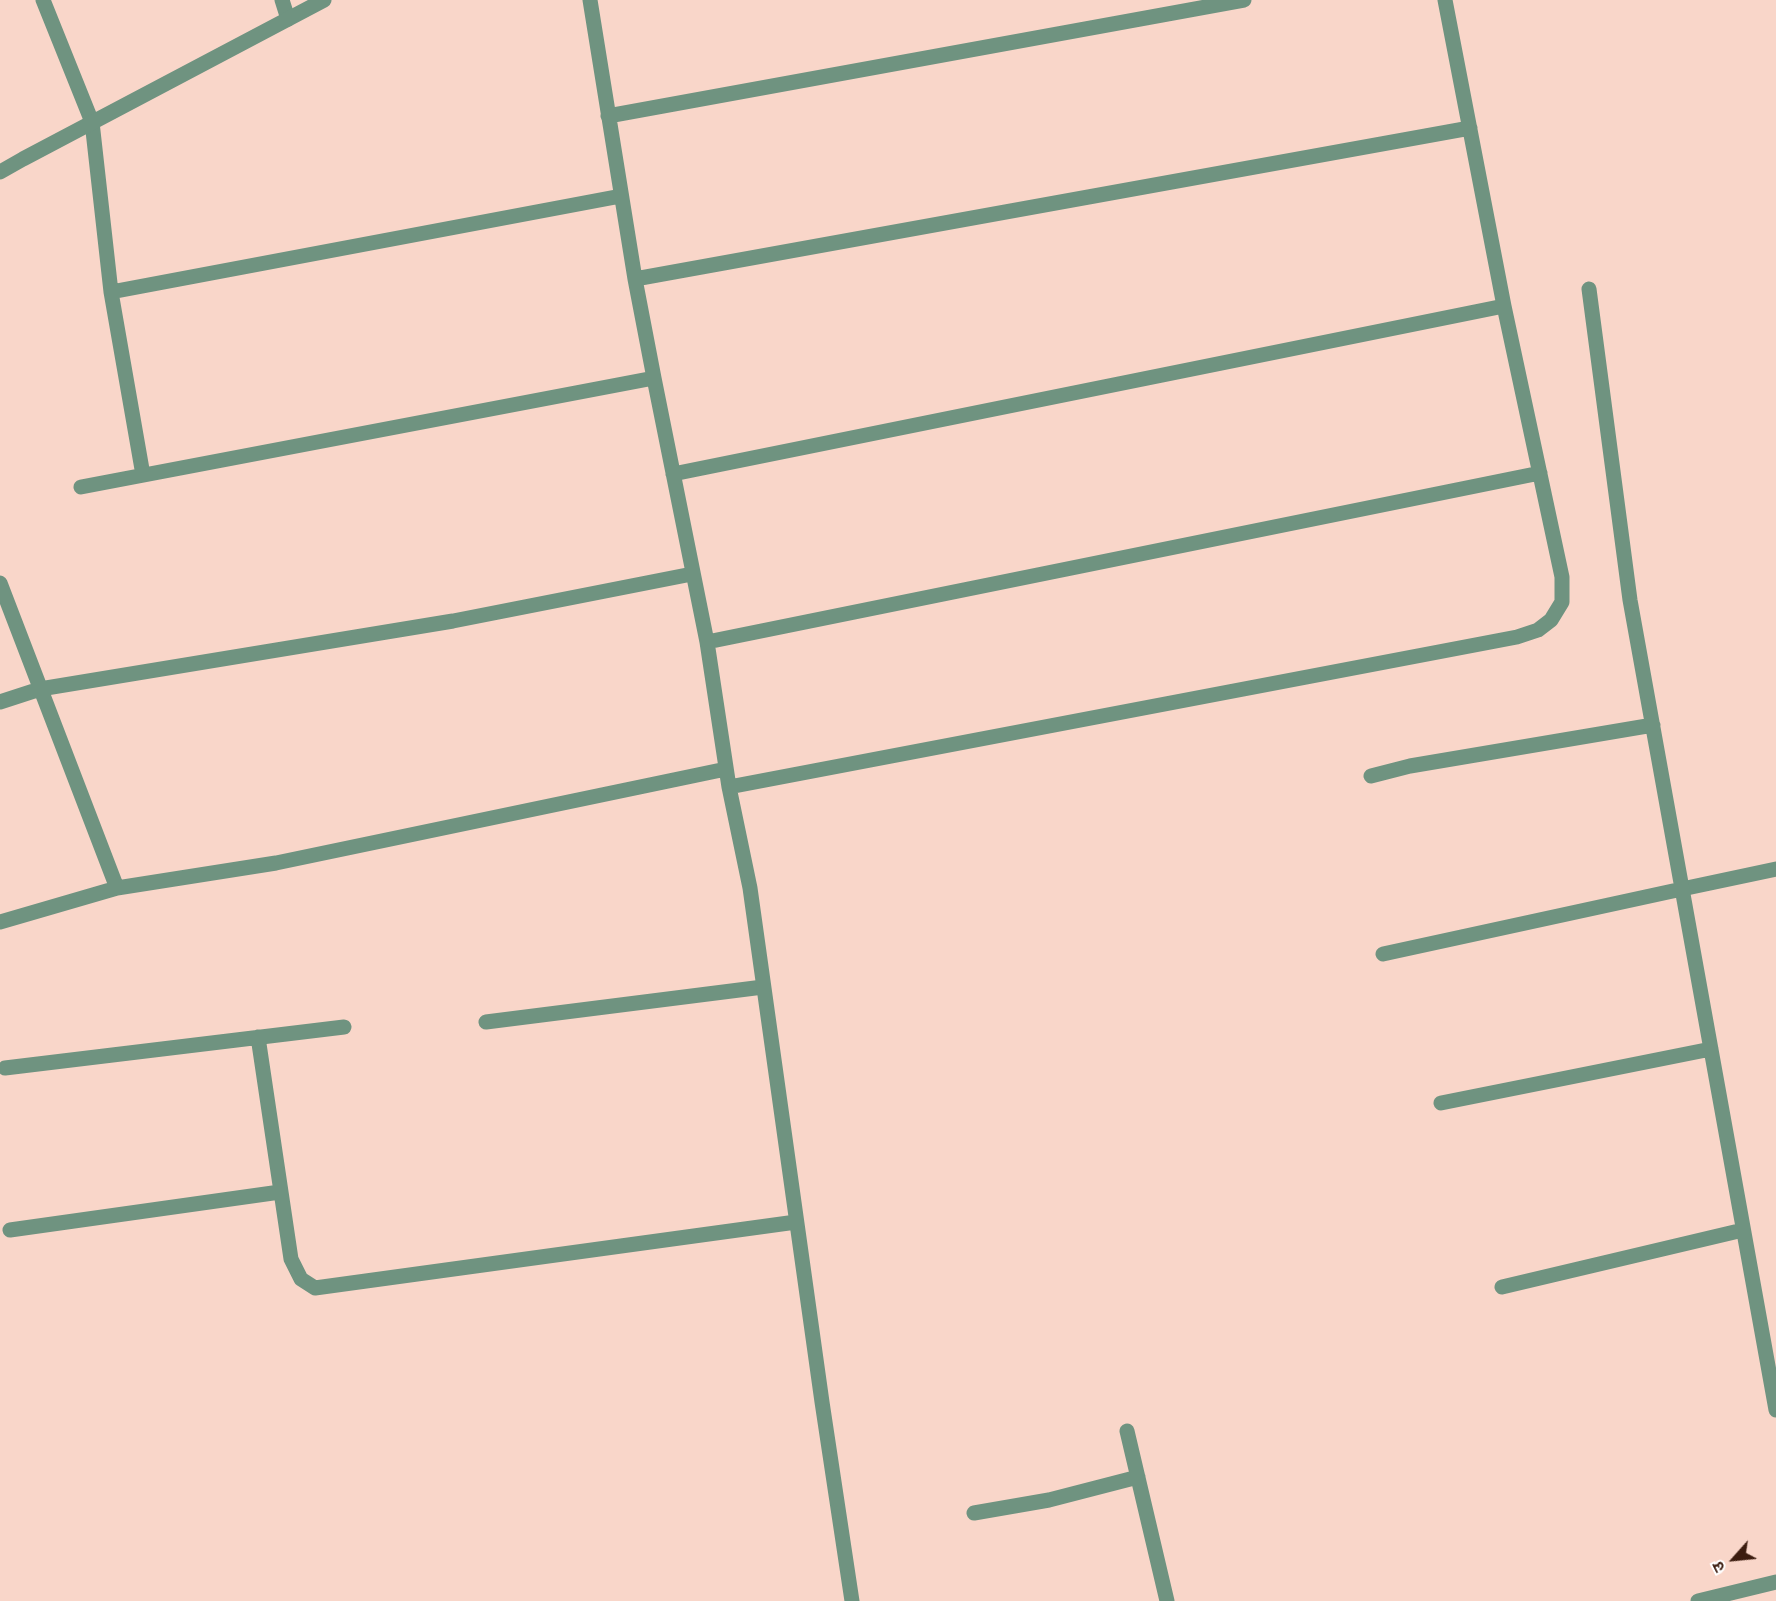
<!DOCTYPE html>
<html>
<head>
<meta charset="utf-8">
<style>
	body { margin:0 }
	#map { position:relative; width:1776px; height:1601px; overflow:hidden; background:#f9d6c9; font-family:Inter,"Noto Sans Devanagari",sans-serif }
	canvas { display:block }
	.north { position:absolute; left:1704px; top:1529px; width:60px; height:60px; -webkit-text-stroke:4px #fff; paint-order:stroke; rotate:243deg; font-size:16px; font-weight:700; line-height:24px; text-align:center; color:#3c1c0f }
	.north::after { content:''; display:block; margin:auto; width:21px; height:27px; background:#3c1c0f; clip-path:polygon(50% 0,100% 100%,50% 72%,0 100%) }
</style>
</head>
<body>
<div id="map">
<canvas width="1776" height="1601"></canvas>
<div class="north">उ</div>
</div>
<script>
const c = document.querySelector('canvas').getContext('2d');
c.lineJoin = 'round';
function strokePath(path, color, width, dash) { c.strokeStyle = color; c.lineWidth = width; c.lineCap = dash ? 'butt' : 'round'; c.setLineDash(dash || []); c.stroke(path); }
strokePath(new Path2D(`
	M 1682,889 L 1776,869
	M 486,1022 L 763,987`), '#6f9380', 15);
strokePath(new Path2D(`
	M 43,0 L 92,122 L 111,292 L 143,475
	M 282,0 L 288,19
	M 590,0 L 635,279 L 654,378 L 707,642 L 729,787 L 750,888 L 822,1402 L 852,1601
	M 608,116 L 1244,0
	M 635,279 L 1470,128
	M 1589,289 L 1630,600 L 1776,1410
	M 111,292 L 621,196
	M 673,474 L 1504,306
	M 81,487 L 654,378
	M 0,583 L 117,888
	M 707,642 L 1540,473
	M 0,702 L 40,689 L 453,621 L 692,574
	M 1371,776 L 1410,766 L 1653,725
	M 729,787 L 1517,637 L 1538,630 L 1551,620 L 1562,602 L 1562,577 L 1504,306 L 1445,0
	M 0,922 L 117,888 L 276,863 L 726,769
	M 1383,954 L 1682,889
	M 258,1037 L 291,1259 L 301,1279 L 315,1288 L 796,1222
	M 5,1068 L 344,1027
	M 1441,1103 L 1711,1049
	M 10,1230 L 280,1192
	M 1502,1287 L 1743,1230
	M 1127,1431 L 1167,1601
	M 974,1513 L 1049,1500 L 1138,1477
	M 1698,1601 L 1776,1582`), '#6f9380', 15);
strokePath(new Path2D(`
	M 0,172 L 23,159 L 324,0`), '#6f9380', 15);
</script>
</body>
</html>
